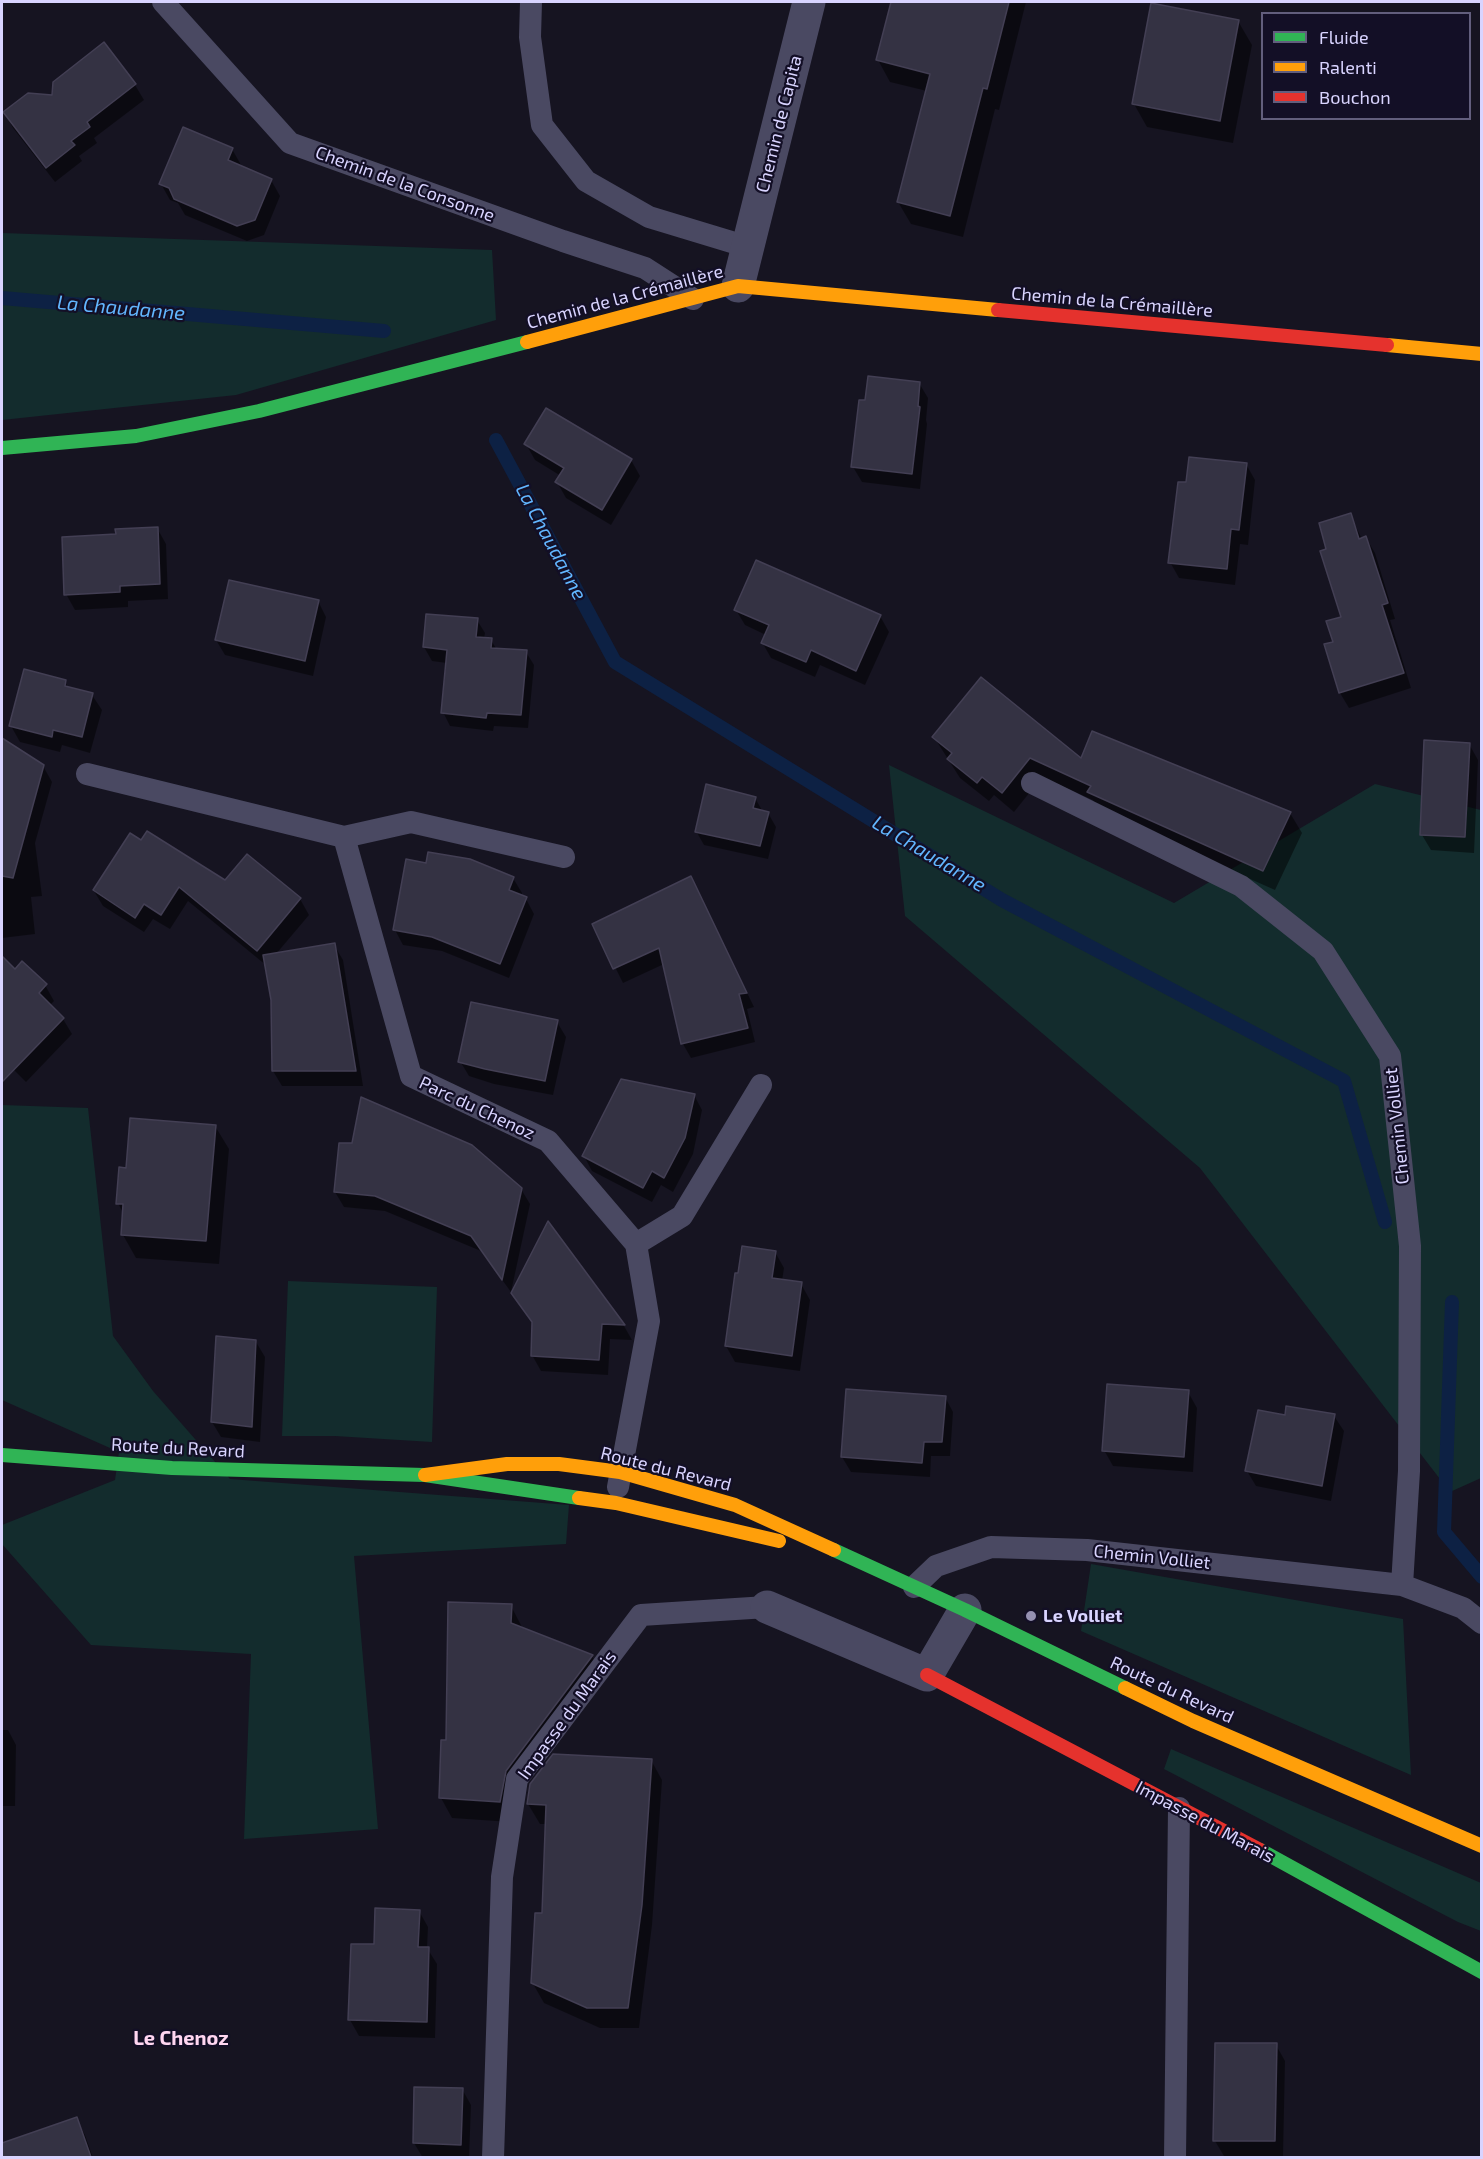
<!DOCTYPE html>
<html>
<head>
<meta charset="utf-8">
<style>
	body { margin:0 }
	#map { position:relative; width:1483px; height:2159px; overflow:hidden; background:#161421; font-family:"Exo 2",sans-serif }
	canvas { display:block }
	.frame { position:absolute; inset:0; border:3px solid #d9d4ff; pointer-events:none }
	.legend { position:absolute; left:1261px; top:12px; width:210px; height:108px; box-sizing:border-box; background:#130f26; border:2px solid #625e7d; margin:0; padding:8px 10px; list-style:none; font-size:18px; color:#d9d4ff }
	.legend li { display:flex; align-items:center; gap:12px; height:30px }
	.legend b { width:30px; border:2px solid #625e7d }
</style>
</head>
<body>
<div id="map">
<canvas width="1483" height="2159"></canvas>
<div class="frame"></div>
<ul class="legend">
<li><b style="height:8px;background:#30b455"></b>Fluide</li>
<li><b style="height:8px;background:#ff9f0a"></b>Ralenti</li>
<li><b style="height:8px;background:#e5322d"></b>Bouchon</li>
</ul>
</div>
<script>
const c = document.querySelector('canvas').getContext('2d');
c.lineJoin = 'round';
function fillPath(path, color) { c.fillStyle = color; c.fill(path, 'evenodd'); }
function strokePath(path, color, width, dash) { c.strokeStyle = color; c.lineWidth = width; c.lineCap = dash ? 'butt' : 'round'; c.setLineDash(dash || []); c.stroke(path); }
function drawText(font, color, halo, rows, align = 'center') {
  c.font = font + ' "Exo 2",sans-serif'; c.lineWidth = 4.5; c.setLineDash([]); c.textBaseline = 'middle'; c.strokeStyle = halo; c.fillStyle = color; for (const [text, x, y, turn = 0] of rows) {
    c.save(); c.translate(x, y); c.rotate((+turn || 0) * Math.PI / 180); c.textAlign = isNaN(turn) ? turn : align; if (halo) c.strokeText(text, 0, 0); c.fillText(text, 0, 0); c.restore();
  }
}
fillPath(new Path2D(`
	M 2,233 L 492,250 L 496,320 L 236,395 L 2,420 Z
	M 889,765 L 1174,903 L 1375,784 L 1481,810 L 1481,1478 L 1450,1492 L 1200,1168 L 905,916 Z
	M 2,1105 L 88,1108 L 113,1336 L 153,1391 L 230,1479 L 569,1505 L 566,1544 L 354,1556 L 378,1829 L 244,1839 L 251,1654 L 91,1645 L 2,1544 L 2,1525 L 115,1480 L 119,1452 L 2,1400 Z
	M 288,1281 L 437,1287 L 432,1442 L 335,1436 L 282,1436 Z
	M 1091,1564 L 1403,1619 L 1411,1775 L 1081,1631 Z
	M 1171,1749 L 1481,1883 L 1481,1931 L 1458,1922 L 1164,1769 Z`), '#132c2d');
fillPath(new Path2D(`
	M 893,2 L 1026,2 L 999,110 L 995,109 L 963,237 L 911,224 L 898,202 L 927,91 L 890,82 L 878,60 Z
	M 1238,21 L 1252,45 L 1233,143 L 1147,127 L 1134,104 Z
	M 135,85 L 144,100 L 94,138 L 97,143 L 79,156 L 82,161 L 55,182 L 13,128 L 5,113 L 53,97 Z
	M 232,149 L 241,165 L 240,167 L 271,180 L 280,196 L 264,235 L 247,241 L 185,215 L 178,203 L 170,200 L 161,184 Z
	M 919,383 L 928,398 L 926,420 L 927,424 L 920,489 L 862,482 L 853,467 L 866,402 Z
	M 526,444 L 631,460 L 640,476 L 611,525 L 566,498 L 557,482 L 561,476 L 535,460 Z
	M 1246,464 L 1255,480 L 1248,545 L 1240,544 L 1235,585 L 1179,578 L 1170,562 L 1187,484 Z
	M 1350,515 L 1362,539 L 1366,538 L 1375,553 L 1395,619 L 1390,620 L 1411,688 L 1349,708 L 1340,693 L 1326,645 L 1335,643 L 1343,618 L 1328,550 Z
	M 157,528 L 166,544 L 168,599 L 128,601 L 128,607 L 75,610 L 66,594 L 118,535 Z
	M 318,601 L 326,617 L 313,676 L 225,655 L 216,640 Z
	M 736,610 L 880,616 L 889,632 L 865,685 L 820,665 L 815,677 L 771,658 L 762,642 L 766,635 L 745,625 Z
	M 477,620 L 485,633 L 484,639 L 491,640 L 497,650 L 526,652 L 534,665 L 528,728 L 494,726 L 493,731 L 450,726 L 443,712 L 447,663 L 432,661 L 424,647 Z
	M 65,682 L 69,689 L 92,695 L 102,710 L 90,753 L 62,745 L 60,752 L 20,742 L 11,726 Z
	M 934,737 L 1081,761 L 1290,813 L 1302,833 L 1275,890 L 1100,812 L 1093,800 L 1042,777 L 1014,812 L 994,795 L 989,801 L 960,778 Z
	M 6,743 L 43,766 L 52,782 L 35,843 L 42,896 L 31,897 L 35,934 L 2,938 L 2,759 Z
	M 1469,744 L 1478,760 L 1474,853 L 1431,850 L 1422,835 Z
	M 755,798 L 763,812 L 768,813 L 776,827 L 768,859 L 704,845 L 696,831 Z
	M 247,856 L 300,899 L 309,915 L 276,954 L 334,945 L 343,960 L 363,1086 L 282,1086 L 273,1071 L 272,1000 L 267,966 L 188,901 L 170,929 L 153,919 L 144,932 L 103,906 L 94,891 L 226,882 Z
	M 513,878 L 522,893 L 521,896 L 526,899 L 534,914 L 509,978 L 442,951 L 403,945 L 395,930 Z
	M 691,878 L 754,1007 L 747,1009 L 755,1042 L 691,1058 L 683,1044 L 664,964 L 623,983 L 594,925 Z
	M 22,963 L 45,985 L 54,1001 L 49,1006 L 63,1019 L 72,1034 L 26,1082 L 2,1058 L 2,985 Z
	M 557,1022 L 566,1037 L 553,1095 L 494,1084 L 469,1076 L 460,1061 Z
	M 694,1095 L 702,1110 L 693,1154 L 673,1192 L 661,1185 L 652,1202 L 592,1171 L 584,1156 Z
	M 215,1126 L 229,1149 L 219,1264 L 136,1258 L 123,1235 L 124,1215 L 118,1203 Z
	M 521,1189 L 530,1204 L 511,1292 L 481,1251 L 385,1211 L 344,1207 L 335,1192 Z
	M 549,1224 L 624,1326 L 632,1340 L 610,1339 L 608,1375 L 541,1371 L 532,1355 L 534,1324 Z
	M 775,1252 L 784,1268 L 782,1281 L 801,1284 L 810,1300 L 800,1371 L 735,1362 L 726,1346 Z
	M 256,1342 L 265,1357 L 260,1442 L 221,1437 L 212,1422 Z
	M 1188,1392 L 1197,1408 L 1193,1472 L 1113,1466 L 1104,1450 Z
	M 945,1397 L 953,1412 L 950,1456 L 931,1456 L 930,1477 L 851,1472 L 842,1457 Z
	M 1287,1416 L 1334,1416 L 1344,1431 L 1331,1501 L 1256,1486 L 1247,1471 Z
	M 511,1606 L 523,1629 L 592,1656 L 603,1676 L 517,1792 L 511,1822 L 452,1818 L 441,1798 L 447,1742 Z
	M 2,1730 L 8,1730 L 16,1745 L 15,1806 L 2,1806 Z
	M 651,1760 L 662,1780 L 652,1925 L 639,2028 L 600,2028 L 544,2003 L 532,1982 L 544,1915 L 547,1824 L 540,1824 L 528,1804 Z
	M 419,1911 L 428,1927 L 427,1948 L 437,1964 L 435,2038 L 359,2036 L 350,2020 L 375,1945 Z
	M 1276,2045 L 1285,2061 L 1283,2156 L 1224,2156 L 1215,2141 Z
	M 462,2089 L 471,2105 L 469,2158 L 423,2158 L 414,2143 Z
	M 76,2119 L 85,2135 L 93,2158 L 20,2158 L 14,2140 Z`), '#0007');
strokePath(new Path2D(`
	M 2,298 L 384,331
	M 496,440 L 615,662 L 1002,900 L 1344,1081 L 1385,1222
	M 1452,1302 L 1444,1532 L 1482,1577`), '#0d2144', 14);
const building = new Path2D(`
	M 891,2 L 1009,2 L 987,89 L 983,88 L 950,216 L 897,202 L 930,74 L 876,60 Z
	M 1151,3 L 1239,20 L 1220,121 L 1132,104 Z
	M 104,42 L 136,84 L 87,122 L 90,127 L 71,141 L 75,145 L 46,168 L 3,112 L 28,93 L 52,95 L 53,82 Z
	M 183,127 L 233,148 L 228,160 L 272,179 L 255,220 L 237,226 L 174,199 L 169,188 L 159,184 Z
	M 868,376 L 920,382 L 918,406 L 920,407 L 912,474 L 851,467 L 859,400 L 865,400 Z
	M 546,408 L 632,459 L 602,510 L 555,482 L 564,468 L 524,444 Z
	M 1189,457 L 1247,463 L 1239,530 L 1231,529 L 1227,569 L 1168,563 L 1178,482 L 1186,482 Z
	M 1351,513 L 1359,539 L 1366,536 L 1388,603 L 1382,605 L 1404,673 L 1339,693 L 1324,644 L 1333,642 L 1326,621 L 1341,617 L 1320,551 L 1326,549 L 1319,523 Z
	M 158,527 L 160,584 L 120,586 L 120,592 L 64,595 L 62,537 L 116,534 L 115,529 Z
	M 756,560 L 881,615 L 856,671 L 811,650 L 806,662 L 761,643 L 769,625 L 734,610 Z
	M 229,580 L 319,600 L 305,661 L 215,640 Z
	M 426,614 L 478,618 L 476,637 L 492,638 L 491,648 L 527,650 L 521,715 L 487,713 L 486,718 L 441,713 L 447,650 L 423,647 Z
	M 24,669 L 66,680 L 65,686 L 93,693 L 82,737 L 53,730 L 52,737 L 9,726 Z
	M 981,677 L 1081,758 L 1092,731 L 1291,812 L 1263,871 L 1087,792 L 1091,786 L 1030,758 L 1002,793 L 982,777 L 977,783 L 947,759 L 952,753 L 932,737 Z
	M 2,738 L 44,765 L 13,878 L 2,876 Z
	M 1424,740 L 1470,743 L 1465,837 L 1420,835 Z
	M 706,784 L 756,797 L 753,808 L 769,812 L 760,846 L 695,832 Z
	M 147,831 L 225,880 L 247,854 L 301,898 L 257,951 L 179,887 L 161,915 L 144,904 L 135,918 L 93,890 L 130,833 L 141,840 Z
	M 428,852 L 470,859 L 514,877 L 509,890 L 527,897 L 500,964 L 432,937 L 393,930 L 406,859 L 426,863 Z
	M 691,876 L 747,993 L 739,994 L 748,1028 L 681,1044 L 659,948 L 613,969 L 592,924 Z
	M 335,943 L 356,1071 L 272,1071 L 271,1000 L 263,955 Z
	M 2,956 L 15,969 L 22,961 L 47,984 L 39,993 L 64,1018 L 2,1082 Z
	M 471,1002 L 558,1020 L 545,1081 L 485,1069 L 458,1062 Z
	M 621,1079 L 695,1094 L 685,1138 L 664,1178 L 652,1171 L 643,1188 L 582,1156 Z
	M 361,1097 L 472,1145 L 522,1188 L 502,1280 L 471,1236 L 375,1196 L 334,1192 L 339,1143 L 352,1143 Z
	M 130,1118 L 216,1125 L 206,1241 L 121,1235 L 123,1204 L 116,1204 L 119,1167 L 126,1168 Z
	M 548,1221 L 625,1325 L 602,1324 L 599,1360 L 531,1356 L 532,1322 L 511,1293 Z
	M 742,1246 L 776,1251 L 772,1278 L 802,1282 L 792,1356 L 725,1346 L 735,1273 L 738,1273 Z
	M 216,1336 L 256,1340 L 252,1427 L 211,1422 Z
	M 1107,1384 L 1189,1390 L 1184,1457 L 1102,1451 Z
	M 846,1389 L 946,1396 L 942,1442 L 924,1442 L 922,1463 L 841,1457 Z
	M 1286,1406 L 1335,1414 L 1322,1486 L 1245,1471 L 1258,1410 L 1285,1415 Z
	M 448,1602 L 512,1604 L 511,1623 L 593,1655 L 506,1771 L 500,1802 L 439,1798 L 441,1740 L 446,1740 Z
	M 553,1754 L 652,1759 L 642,1905 L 628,2008 L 587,2008 L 531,1983 L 535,1913 L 542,1913 L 546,1805 L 527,1804 L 530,1784 Z
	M 375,1908 L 420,1910 L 418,1947 L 429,1947 L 427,2022 L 348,2020 L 351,1944 L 374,1944 Z
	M 1215,2043 L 1277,2043 L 1275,2141 L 1213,2141 Z
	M 414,2087 L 463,2088 L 461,2145 L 413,2143 Z
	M 77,2117 L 91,2157 L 2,2157 L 2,2143 Z`);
fillPath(building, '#343243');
strokePath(building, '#433f54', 1.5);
strokePath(new Path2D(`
	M 163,2 L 290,143 L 563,241 L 645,268 L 693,299
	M 531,2 L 530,37 L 542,125 L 586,181 L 649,217 L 748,247
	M 87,774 L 344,837 L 411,822 L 564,857
	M 1032,783 L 1241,886 L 1323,951 L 1390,1056 L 1410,1246 L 1409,1471 L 1402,1585
	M 344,837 L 411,1076 L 548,1141 L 636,1244 L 649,1321 L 618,1487
	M 636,1244 L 682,1216 L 761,1085
	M 914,1587 L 936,1566 L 991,1547 L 1087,1550 L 1402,1585 L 1463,1608 L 1482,1623
	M 493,2158 L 502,1877 L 517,1779 L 641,1615 L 767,1607
	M 1175,2158 L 1179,1808`), '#4a4962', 22);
strokePath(new Path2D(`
	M 738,286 L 809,2
	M 767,1607 L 927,1675 L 965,1610`), '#4a4962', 33);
strokePath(new Path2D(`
	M 2,448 L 136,436 L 259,411 L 527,342
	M 2,1455 L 172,1468 L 425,1475 L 579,1498
	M 834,1550 L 965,1610 L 1125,1688
	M 1260,1850 L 1482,1972`), '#30b455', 14);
strokePath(new Path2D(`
	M 527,342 L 738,286 L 998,310
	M 1387,345 L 1482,354
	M 425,1475 L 507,1464 L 559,1464 L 620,1472 L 735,1505 L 834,1550
	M 579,1498 L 616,1503 L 779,1541
	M 1125,1688 L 1193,1721 L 1482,1846`), '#ff9f0a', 14);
strokePath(new Path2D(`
	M 998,310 L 1387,345
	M 927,1675 L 1260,1850`), '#e5322d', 14);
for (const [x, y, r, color] of [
	[1031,1616,6,"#9591b1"]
]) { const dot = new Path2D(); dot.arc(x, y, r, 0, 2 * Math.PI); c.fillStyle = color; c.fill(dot); strokePath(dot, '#130f26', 2); }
drawText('18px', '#d9d4ff', '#130f26', [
	["Chemin de Capita",779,124,-76],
	["Chemin de la Consonne",405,184,20],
	["Chemin de la Crémaillère",625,297,-15],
	["Chemin de la Crémaillère",1112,302,5],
	["Parc du Chenoz",477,1108,25],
	["Chemin Volliet",1397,1126,-96],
	["Route du Revard",178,1448,3],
	["Route du Revard",666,1469,14],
	["Chemin Volliet",1152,1557,6],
	["Route du Revard",1172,1690,25],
	["Impasse du Marais",567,1715,-54],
	["Impasse du Marais",1205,1822,28]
]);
drawText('bold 18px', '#d9d4ff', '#130f26', [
	["Le Volliet",1043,1616]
], 'left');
drawText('italic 20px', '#62b6ff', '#130f26', [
	["La Chaudanne",121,308,5],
	["La Chaudanne",551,542,62],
	["La Chaudanne",929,854,31]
]);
drawText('bold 20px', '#ffd6f0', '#130f26', [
	["Le Chenoz",181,2038]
]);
</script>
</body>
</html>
